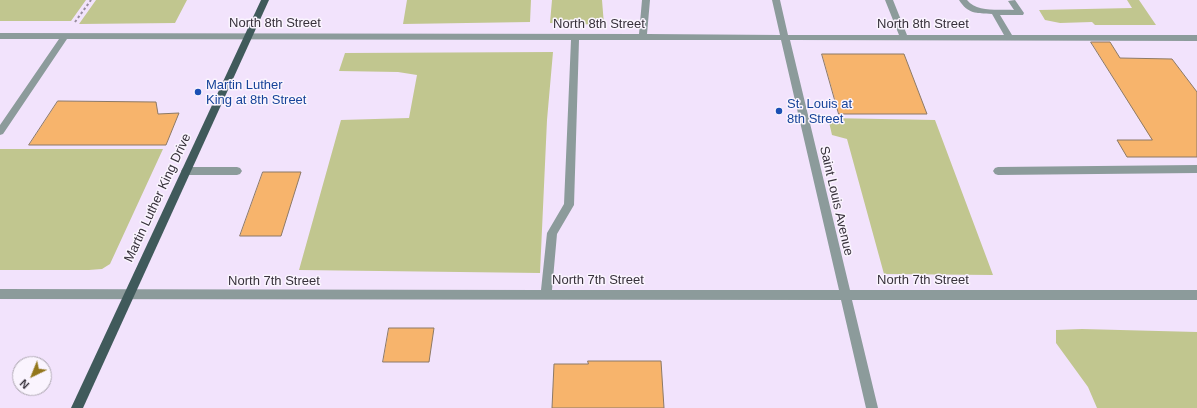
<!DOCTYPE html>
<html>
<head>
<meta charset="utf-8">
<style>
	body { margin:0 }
	#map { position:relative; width:1197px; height:408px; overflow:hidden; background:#f2e3fc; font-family:Arial,sans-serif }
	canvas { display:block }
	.north { position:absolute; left:12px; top:356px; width:40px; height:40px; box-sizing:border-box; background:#faf4fe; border:1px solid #aca6b0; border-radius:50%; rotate:223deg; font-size:11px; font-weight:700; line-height:16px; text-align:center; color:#37313b }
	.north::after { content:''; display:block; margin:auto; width:14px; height:18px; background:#93761c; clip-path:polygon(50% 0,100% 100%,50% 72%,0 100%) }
</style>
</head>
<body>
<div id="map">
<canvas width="1197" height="408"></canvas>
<div class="north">N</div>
</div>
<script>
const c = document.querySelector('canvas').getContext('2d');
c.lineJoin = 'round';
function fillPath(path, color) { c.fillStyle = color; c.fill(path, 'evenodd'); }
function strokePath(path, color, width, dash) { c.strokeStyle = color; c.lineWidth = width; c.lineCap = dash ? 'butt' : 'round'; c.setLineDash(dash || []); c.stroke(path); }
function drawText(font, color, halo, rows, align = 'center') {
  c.font = font + ' Arial,sans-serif'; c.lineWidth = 3; c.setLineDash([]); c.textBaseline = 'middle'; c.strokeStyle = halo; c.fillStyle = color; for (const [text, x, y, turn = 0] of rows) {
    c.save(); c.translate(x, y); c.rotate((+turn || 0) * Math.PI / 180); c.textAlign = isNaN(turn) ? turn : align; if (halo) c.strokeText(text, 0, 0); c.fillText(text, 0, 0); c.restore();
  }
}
fillPath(new Path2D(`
	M 0,0 L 86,0 L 71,21 L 0,21 Z
	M 96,0 L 187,0 L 175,23 L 79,24 Z
	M 407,0 L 531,0 L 530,22 L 403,24 Z
	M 552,0 L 602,0 L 604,25 L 550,23 Z
	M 1127,0 L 1139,0 L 1156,25 L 1095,25 L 1092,22 L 1060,23 L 1045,20 L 1039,10 L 1132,8 Z
	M 553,52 L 547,120 L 540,273 L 299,270 L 341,120 L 409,118 L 417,75 L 398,72 L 339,71 L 345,53 Z
	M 828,118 L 935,120 L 993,275 L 884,274 L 847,139 L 832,135 Z
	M 0,149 L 163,149 L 110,264 L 102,269 L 89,270 L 0,270 Z
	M 1082,329 L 1197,332 L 1197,408 L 1097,408 L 1088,387 L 1056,343 L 1056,330 Z`), '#c1c68f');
const building = new Path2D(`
	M 1091,42 L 1110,42 L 1120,58 L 1172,59 L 1197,92 L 1197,157 L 1127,157 L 1117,140 L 1152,140 Z
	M 822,54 L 904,54 L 927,114 L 839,114 Z
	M 58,101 L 156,102 L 158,114 L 179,113 L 166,145 L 29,145 Z
	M 263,172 L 301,172 L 281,236 L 240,236 Z
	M 389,328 L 434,328 L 429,362 L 383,362 Z
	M 588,361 L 661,361 L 664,408 L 552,408 L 554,364 L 588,364 Z`);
fillPath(building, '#f7b46c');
strokePath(building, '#8c7966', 1);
strokePath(new Path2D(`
	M 75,22 L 91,0`), '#988d9f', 2, [2.5, 2.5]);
fillPath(new Path2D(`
	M 642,0 L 650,0 L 647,34 L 780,35 L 772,0 L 780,0 L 788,35 L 899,35 L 885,0 L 893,0 L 907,35 L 1004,35 L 992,14 C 976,13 968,14 959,0 L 967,0 C 977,13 999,9 1014,10 L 1008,1 L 1015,0 L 1024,13 L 1023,15 L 1000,15 L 1012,35 L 1197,35 L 1197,41 L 790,40 L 850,290 L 1197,290 L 1197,300 L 852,300 L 878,408 L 866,408 L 841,300 L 0,299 L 0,289 L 541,290 L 547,233 L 564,204 L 571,40 L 67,39 L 3,134 L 0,135 L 0,125 L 59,39 L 0,39 L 0,33 L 639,34 ZM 579,40 L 781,40 L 839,290 L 552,290 L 557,234 L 574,205 Z
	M 1197,165 L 1197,173 L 998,175 L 995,174 L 993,171 L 995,168 L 998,167 Z
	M 186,167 L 237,167 L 240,168 L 242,171 L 240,174 L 237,175 L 186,175 L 183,174 L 181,171 L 183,168 Z`), '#8c9b9b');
fillPath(new Path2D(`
	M 261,0 L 269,0 L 83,408 L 71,408 Z`), '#405a5b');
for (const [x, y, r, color] of [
	[198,92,4,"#1a4fb4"],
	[779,111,4,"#1a4fb4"]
]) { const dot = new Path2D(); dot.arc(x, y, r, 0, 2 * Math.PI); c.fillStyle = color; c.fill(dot); strokePath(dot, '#faf4fe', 1.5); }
drawText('13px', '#37313b', '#faf4fe', [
	["North 8th Street",275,23],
	["North 8th Street",599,24],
	["North 8th Street",923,24],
	["Martin Luther King Drive",158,198,-65],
	["Saint Louis Avenue",836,201,77],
	["North 7th Street",598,280],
	["North 7th Street",923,280],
	["North 7th Street",274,281]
]);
drawText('13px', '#164399', '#faf4fe', [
	["Martin Luther",206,85],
	["King at 8th Street",206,100],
	["St. Louis at",787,104],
	["8th Street",787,119]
], 'left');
</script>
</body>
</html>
